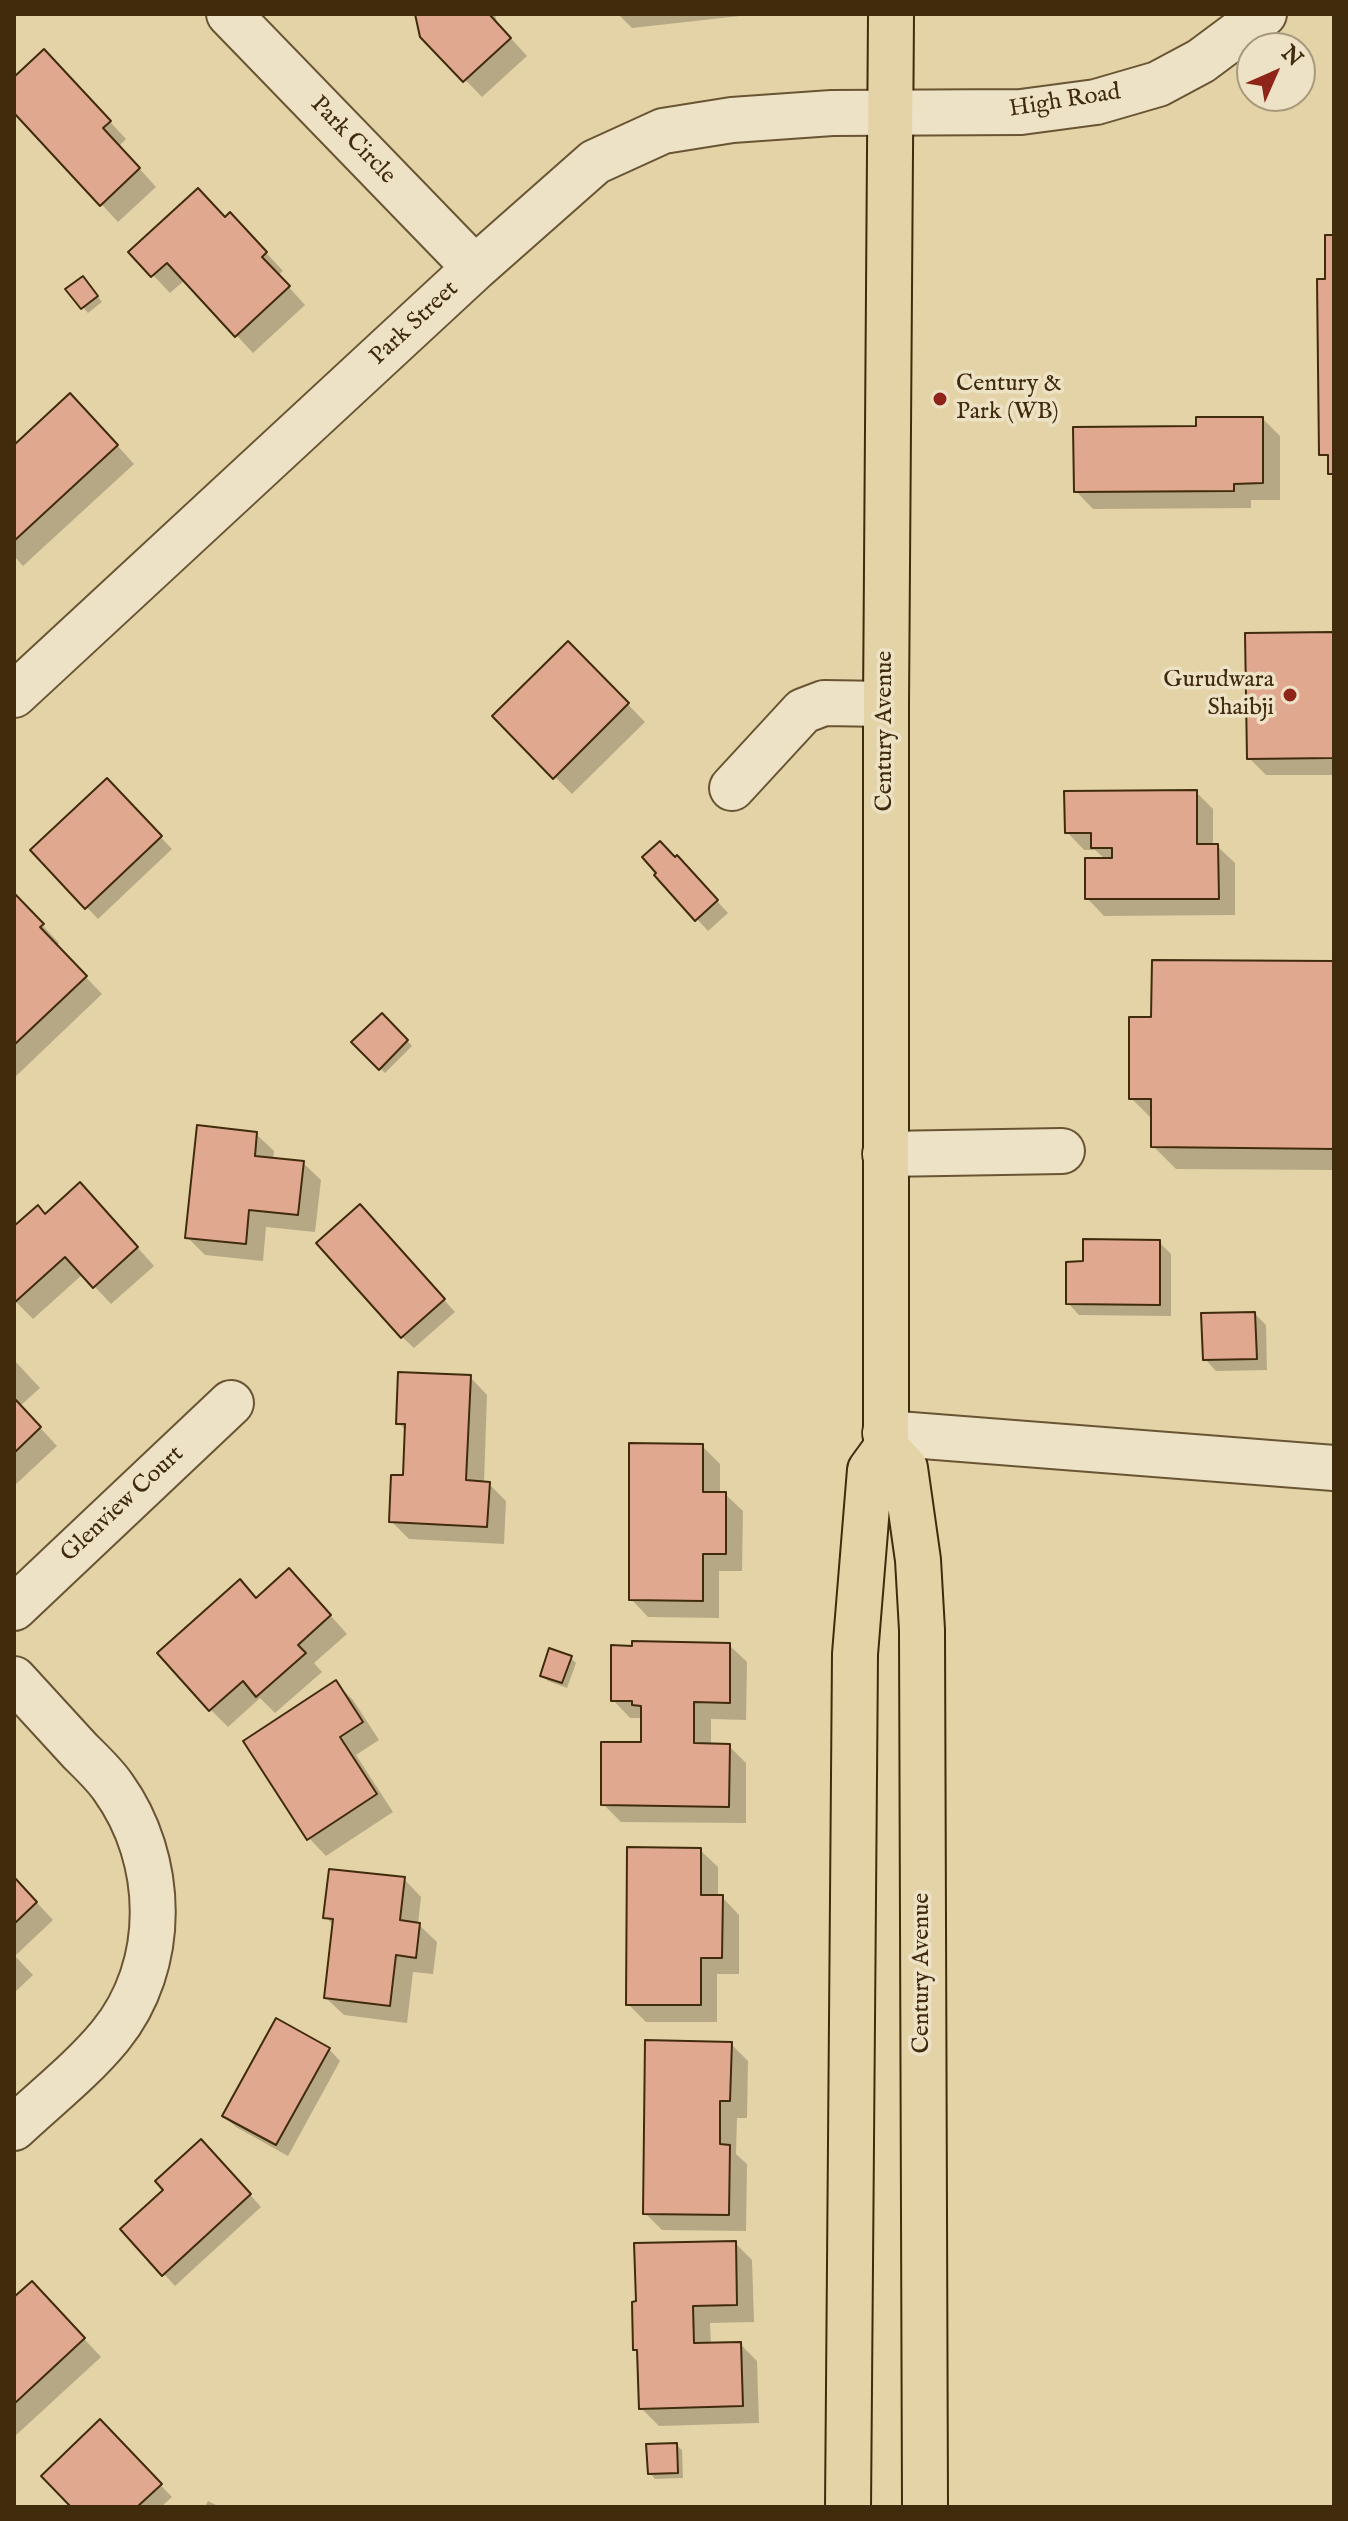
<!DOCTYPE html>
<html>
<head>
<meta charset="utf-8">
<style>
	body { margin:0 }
	#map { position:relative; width:1348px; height:2521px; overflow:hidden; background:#e4d3a7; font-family:"IM FELL English",serif }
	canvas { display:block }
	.frame { position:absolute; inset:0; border:16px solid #402b0c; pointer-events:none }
	.north { position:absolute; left:1236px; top:32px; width:80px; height:80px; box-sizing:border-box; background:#ede2c6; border:2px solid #a8997c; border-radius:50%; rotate:45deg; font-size:22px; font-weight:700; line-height:32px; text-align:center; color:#402b0c }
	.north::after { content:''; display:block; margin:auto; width:28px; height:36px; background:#8f2418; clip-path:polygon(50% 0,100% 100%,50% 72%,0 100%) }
</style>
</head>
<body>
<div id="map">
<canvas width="1348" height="2521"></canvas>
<div class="frame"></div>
<div class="north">N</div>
</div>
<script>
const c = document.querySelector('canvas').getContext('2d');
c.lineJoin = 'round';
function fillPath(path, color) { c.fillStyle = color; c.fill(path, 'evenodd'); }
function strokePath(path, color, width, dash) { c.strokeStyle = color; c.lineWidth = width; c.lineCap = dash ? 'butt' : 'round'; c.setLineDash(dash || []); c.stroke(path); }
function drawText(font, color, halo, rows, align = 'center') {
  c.font = font + ' "IM FELL English",serif'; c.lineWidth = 7; c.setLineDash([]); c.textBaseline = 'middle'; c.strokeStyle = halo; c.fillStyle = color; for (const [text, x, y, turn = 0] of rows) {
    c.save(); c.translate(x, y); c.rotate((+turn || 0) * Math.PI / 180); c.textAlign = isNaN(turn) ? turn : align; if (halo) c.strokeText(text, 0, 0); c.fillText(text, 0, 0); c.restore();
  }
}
fillPath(new Path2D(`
	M 417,14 L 495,14 L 497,23 L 527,56 L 482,97 L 422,36 Z
	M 618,14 L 758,14 L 632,28 Z
	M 61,69 L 126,139 L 119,146 L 156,187 L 118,222 L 14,110 L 14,80 Z
	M 226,219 L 247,232 L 283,271 L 278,275 L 305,305 L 253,353 L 185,280 L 170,293 L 131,252 Z
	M 88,283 L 102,302 L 88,313 L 68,290 Z
	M 88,413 L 134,464 L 23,566 L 14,556 L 14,448 Z
	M 1262,418 L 1280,436 L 1280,500 L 1251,500 L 1251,508 L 1093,509 L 1076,491 L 1198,428 Z
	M 1334,634 L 1334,775 L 1266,775 L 1249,758 Z
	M 568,643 L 645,722 L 572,794 L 495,716 Z
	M 107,781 L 172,849 L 98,919 L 33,851 Z
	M 1196,792 L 1213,809 L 1213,846 L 1217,846 L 1235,863 L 1235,915 L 1104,916 L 1087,898 L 1106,860 L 1095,850 L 1084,850 L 1067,832 Z
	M 688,869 L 728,913 L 708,931 L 657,875 Z
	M 14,895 L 59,943 L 56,946 L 102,994 L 14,1078 Z
	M 1334,963 L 1334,1170 L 1176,1169 L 1153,1146 L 1153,1120 L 1131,1098 L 1153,1019 Z
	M 382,1015 L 412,1046 L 385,1073 L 354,1042 Z
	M 256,1134 L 274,1151 L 273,1160 L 303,1163 L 321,1180 L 315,1232 L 266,1227 L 263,1261 L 205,1255 L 187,1237 Z
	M 97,1202 L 154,1266 L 111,1304 L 83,1274 L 33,1319 L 14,1300 L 14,1229 L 46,1216 Z
	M 371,1218 L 455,1312 L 414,1348 L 402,1337 Z
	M 1159,1242 L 1171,1254 L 1171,1316 L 1079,1315 L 1068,1303 Z
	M 1255,1314 L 1266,1325 L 1267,1370 L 1216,1371 L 1205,1359 Z
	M 14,1360 L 40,1388 L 20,1406 L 57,1446 L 14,1486 Z
	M 470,1377 L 487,1395 L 484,1483 L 489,1484 L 506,1501 L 504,1544 L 409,1539 L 391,1521 L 405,1477 L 407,1431 L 398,1423 Z
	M 702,1446 L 720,1464 L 720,1494 L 725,1494 L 743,1511 L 742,1571 L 719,1571 L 719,1618 L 648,1617 L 631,1599 Z
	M 306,1588 L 347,1634 L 314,1663 L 322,1672 L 275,1713 L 260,1698 L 228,1727 L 211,1710 L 257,1599 Z
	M 729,1645 L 747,1662 L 746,1720 L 711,1719 L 711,1746 L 729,1746 L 746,1763 L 746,1823 L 621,1822 L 603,1804 L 643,1744 L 643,1718 L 630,1718 L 613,1700 Z
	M 570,1657 L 576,1663 L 567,1688 L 548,1681 L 542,1675 Z
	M 336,1683 L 353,1700 L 379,1740 L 356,1755 L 393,1812 L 326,1856 L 309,1838 Z
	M 700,1850 L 718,1867 L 718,1897 L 722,1897 L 739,1915 L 739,1974 L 717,1974 L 717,2022 L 646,2022 L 628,2004 Z
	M 14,1878 L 53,1920 L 15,1956 L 33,1975 L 14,1993 Z
	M 404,1879 L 421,1897 L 418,1924 L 437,1942 L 433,1974 L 413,1972 L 407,2023 L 344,2015 L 326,1998 L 334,1926 L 326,1917 Z
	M 731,2044 L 748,2061 L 747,2118 L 737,2118 L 736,2154 L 747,2164 L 746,2231 L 662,2230 L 645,2213 Z
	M 329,2049 L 340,2061 L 288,2156 L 236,2127 L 224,2116 Z
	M 213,2153 L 261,2207 L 175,2286 L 164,2274 L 166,2190 Z
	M 735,2243 L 752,2260 L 754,2322 L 710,2323 L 711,2345 L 740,2344 L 757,2361 L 759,2423 L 659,2426 L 641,2408 L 639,2353 L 635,2349 Z
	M 14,2300 L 49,2301 L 101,2357 L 14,2437 Z
	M 100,2422 L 172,2497 L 161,2507 L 73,2507 Z
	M 676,2445 L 682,2450 L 683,2478 L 655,2479 L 650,2473 Z
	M 208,2501 L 220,2507 L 205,2507 Z`), '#0003');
const building = new Path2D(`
	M 415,14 L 489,14 L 511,38 L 463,82 L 420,37 Z
	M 44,49 L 111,121 L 103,128 L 140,168 L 100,206 L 14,113 L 14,77 Z
	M 198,188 L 225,217 L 230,212 L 267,252 L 262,257 L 290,286 L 235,337 L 167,263 L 151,277 L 128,252 Z
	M 1325,235 L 1334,235 L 1334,474 L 1328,474 L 1328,455 L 1319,455 L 1317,279 L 1325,279 Z
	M 83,276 L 98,296 L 81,309 L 65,289 Z
	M 70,393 L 118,445 L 14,541 L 14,445 Z
	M 1196,417 L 1263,417 L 1263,483 L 1234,484 L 1234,491 L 1074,492 L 1073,427 L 1196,426 Z
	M 1334,632 L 1334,758 L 1247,759 L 1245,633 Z
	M 568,641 L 629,703 L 553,779 L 492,716 Z
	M 107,778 L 162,836 L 85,909 L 30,850 Z
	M 1197,790 L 1197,844 L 1218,844 L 1219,899 L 1085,899 L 1085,858 L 1112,858 L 1112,848 L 1091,848 L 1091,833 L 1065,833 L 1064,791 Z
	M 660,841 L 675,857 L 677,855 L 718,900 L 695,921 L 654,875 L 656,873 L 642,857 Z
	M 14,893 L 44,924 L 40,927 L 87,976 L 14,1045 Z
	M 1152,960 L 1334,961 L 1334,1149 L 1151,1147 L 1151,1099 L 1129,1099 L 1129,1017 L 1151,1017 Z
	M 382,1013 L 408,1040 L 379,1070 L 351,1042 Z
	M 197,1125 L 257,1132 L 255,1156 L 304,1161 L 298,1215 L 249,1210 L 246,1244 L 185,1238 Z
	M 80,1182 L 138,1247 L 93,1288 L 65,1257 L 14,1303 L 14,1226 L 38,1205 L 45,1214 Z
	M 360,1204 L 445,1299 L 401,1338 L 316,1243 Z
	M 1083,1239 L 1160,1240 L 1160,1305 L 1066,1304 L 1066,1262 L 1083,1261 Z
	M 1255,1312 L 1257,1359 L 1203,1360 L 1201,1313 Z
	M 398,1372 L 471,1375 L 466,1480 L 490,1482 L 487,1527 L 389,1522 L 391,1475 L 403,1475 L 405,1424 L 396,1424 Z
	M 14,1398 L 41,1427 L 14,1453 Z
	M 629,1443 L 703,1444 L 703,1492 L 726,1492 L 726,1554 L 703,1554 L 703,1601 L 629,1600 Z
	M 289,1568 L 331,1615 L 298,1645 L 306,1653 L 256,1697 L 243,1681 L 209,1711 L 157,1653 L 240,1579 L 256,1598 Z
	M 632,1641 L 730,1643 L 730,1703 L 694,1702 L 694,1743 L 730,1744 L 729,1807 L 601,1805 L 601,1742 L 641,1742 L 641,1706 L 632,1705 L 632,1701 L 611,1701 L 611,1645 L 632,1646 Z
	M 549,1648 L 572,1656 L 562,1683 L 540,1676 Z
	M 336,1680 L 363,1722 L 340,1737 L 377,1794 L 307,1840 L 243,1741 Z
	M 627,1847 L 701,1848 L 701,1895 L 723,1895 L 722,1958 L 701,1958 L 701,2005 L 626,2005 Z
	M 329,1869 L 405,1877 L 400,1920 L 420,1923 L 416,1958 L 396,1955 L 390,2006 L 324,1998 L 333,1919 L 323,1918 Z
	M 14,1877 L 37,1902 L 14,1924 Z
	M 276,2018 L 330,2048 L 276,2145 L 222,2116 Z
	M 645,2040 L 732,2042 L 730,2101 L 720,2101 L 720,2144 L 730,2145 L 729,2215 L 643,2214 Z
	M 201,2139 L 251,2194 L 162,2276 L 120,2229 L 163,2190 L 155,2181 Z
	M 736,2241 L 737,2305 L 693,2306 L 694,2343 L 741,2342 L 743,2406 L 639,2409 L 637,2350 L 633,2350 L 632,2302 L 636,2301 L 634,2243 Z
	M 32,2281 L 85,2338 L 14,2404 L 14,2297 Z
	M 100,2419 L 162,2484 L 137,2507 L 71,2507 L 41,2476 Z
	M 677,2443 L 678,2473 L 648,2474 L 646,2444 Z`);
fillPath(building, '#e1a890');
strokePath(building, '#402b0c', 2);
const minor = new Path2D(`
	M 229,14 L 475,268
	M 14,695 L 475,268 L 595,162 L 663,131 L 732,120 L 832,113 L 1021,112 L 1096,102 L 1158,84 L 1201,61 L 1264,14
	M 732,788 L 803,711 L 824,703 L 886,704
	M 885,1154 L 1062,1151
	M 885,1433 L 1334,1468
	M 14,1608 L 231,1403
	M 14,1679 C 36,1703 58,1727 80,1751 C 91,1762 104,1774 113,1787 C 165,1859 168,1965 110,2036 C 82,2070 46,2098 14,2128`);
const major = new Path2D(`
	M 886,1448 L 905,1468 L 918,1560 L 922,1630 L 925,2507
	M 848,2507 L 855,1654 L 870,1470 L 886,1448 L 886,704 L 891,14`);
strokePath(minor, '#695533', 48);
strokePath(major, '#402b0c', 48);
strokePath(minor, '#ede2c6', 44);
strokePath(major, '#e4d3a7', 44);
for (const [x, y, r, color] of [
	[940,399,8,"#8f2418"],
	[1290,695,8,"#8f2418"]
]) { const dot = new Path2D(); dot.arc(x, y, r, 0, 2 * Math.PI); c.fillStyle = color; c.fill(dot); strokePath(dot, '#ede2c6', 3); }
drawText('24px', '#402b0c', '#ede2c6', [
	["High Road",1065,102,-9],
	["Park Circle",352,141,46],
	["Park Street",415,324,-43],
	["Century Avenue",886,731,-90],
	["Glenview Court",123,1505,-43],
	["Century Avenue",923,1973,-90]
]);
drawText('24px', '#402b0c', '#ede2c6', [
	["Century &",956,385],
	["Park (WB)",956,413],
	["Gurudwara",1274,681,"right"],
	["Shaibji",1274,709,"right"]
], 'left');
</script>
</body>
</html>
